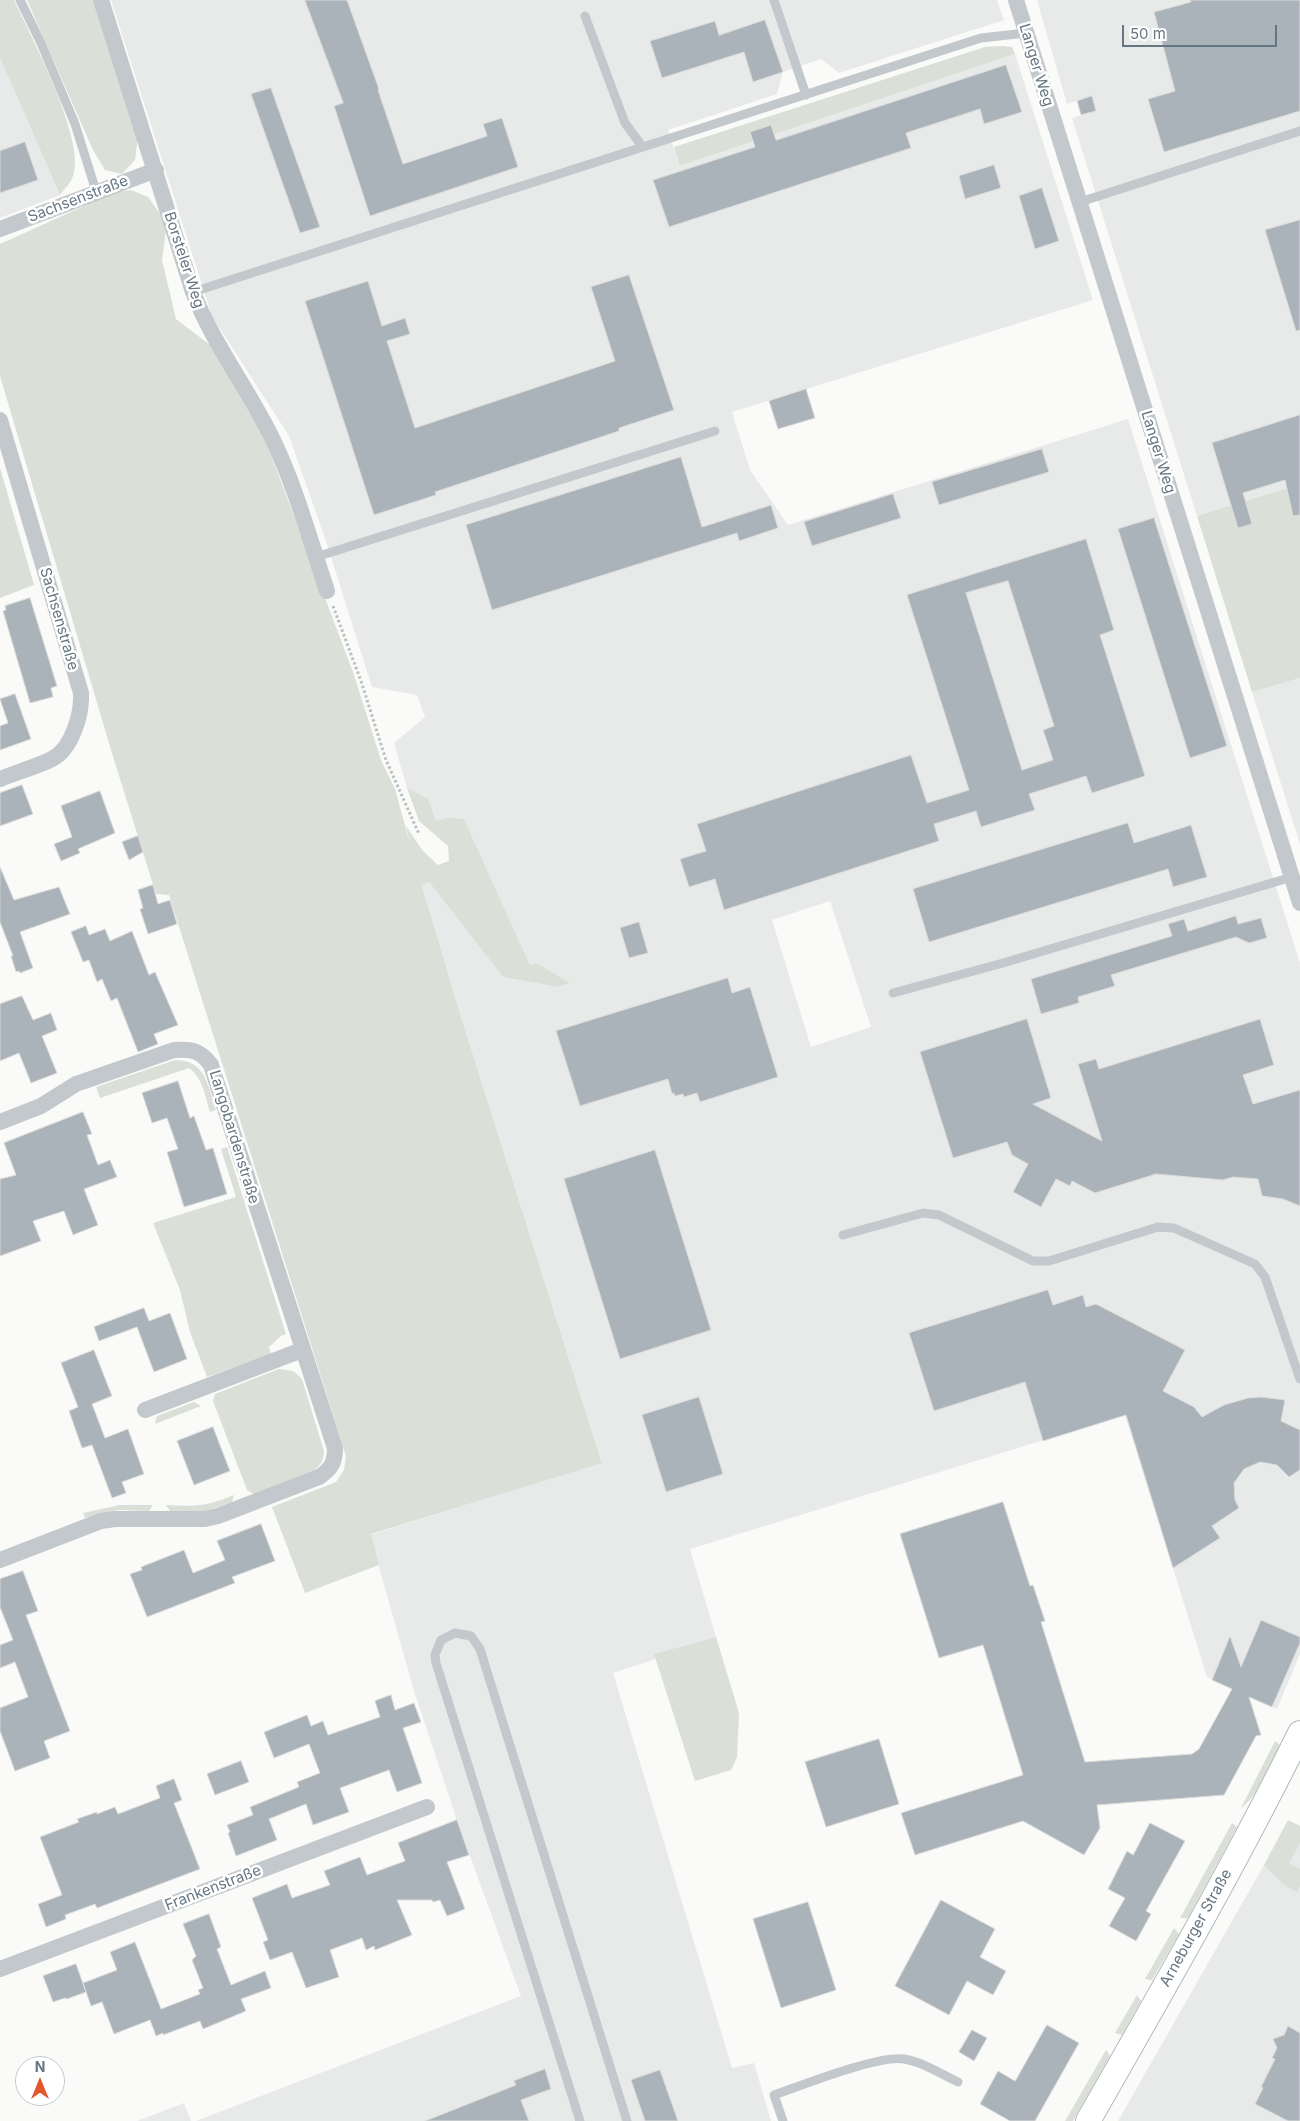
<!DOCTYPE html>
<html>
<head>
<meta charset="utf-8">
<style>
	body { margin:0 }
	#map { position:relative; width:1300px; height:2121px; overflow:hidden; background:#fafaf8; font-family:Inter,sans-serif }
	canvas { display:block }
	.north { position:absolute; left:15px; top:2056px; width:50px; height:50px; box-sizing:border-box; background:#fff; border:1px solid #c1c8cd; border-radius:50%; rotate:0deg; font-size:14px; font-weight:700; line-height:20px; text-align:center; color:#657683 }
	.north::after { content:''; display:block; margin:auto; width:18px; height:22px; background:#e4572e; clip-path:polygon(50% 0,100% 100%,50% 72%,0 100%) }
	.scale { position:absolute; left:1122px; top:25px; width:155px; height:22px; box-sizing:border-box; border:2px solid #657683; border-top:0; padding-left:6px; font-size:15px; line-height:18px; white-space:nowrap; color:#657683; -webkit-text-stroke:4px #fff; paint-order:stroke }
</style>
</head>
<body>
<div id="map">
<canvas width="1300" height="2121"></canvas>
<div class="north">N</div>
<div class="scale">50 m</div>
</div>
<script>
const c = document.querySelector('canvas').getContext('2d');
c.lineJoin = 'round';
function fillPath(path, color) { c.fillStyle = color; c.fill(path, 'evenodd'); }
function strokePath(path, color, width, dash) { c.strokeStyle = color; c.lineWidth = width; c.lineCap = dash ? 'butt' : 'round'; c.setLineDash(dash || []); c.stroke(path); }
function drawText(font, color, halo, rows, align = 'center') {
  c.font = font + ' Inter,sans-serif'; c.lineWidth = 5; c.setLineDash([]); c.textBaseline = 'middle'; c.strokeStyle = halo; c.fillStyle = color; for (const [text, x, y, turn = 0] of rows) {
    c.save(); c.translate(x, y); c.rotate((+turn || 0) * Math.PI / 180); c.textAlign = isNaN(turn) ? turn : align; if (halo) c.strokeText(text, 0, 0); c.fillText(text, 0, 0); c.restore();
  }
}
fillPath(new Path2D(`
	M 111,0 L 997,0 L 1004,20 L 839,73 L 821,59 L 783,72 L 777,94 L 668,130 L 680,166 L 1015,54 L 1093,300 L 732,412 L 750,470 L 788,525 L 1128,419 L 1300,963 L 1300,1654 L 1277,1709 L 1207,1677 L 1125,1415 L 690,1549 L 716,1637 L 655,1654 L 656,1659 L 613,1673 L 732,2068 L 754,2063 L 771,2121 L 196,2121 L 521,1996 L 457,1820 L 414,1691 L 370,1535 L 602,1462 L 461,1017 L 422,884 L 429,882 L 503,977 L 558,987 L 569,983 L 530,965 L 464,819 L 450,817 L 436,822 L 428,800 L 407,788 L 394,743 L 425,717 L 417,695 L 372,687 L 326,541 L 289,436 L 212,316 ZM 830,901 L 871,1027 L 811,1047 L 772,920 Z
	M 1037,0 L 1300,0 L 1300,484 L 1197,516 L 1072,118 L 1096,111 L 1092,96 L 1067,104 Z
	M 0,58 L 60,195 L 0,218 Z
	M 1300,678 L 1300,844 L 1252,692 Z
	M 1300,1832 L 1300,2121 L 1118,2121 L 1264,1865 L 1278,1873 Z
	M 184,2103 L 191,2121 L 137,2121 Z`), '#e8e9e9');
fillPath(new Path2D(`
	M 0,0 L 14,0 C 30,35 87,141 73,176 C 71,183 64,189 60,195 L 0,58 Z
	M 27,0 L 93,0 L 138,136 L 135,160 L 122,174 L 105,170 L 93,150 Z
	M 1003,46 L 1012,47 L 1015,54 L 680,166 L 674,147 L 985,47 Z
	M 131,190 L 148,197 L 161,215 L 166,230 L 162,260 L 176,319 L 210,345 L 260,431 L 271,455 L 353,672 L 381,760 L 395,789 L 410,844 L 406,826 L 423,851 L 438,865 L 449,861 L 448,846 L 419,821 L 407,788 L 428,799 L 436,821 L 450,817 L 464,819 L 530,965 L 538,964 L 570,983 L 558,987 L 503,977 L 429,882 L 422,885 L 461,1017 L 602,1463 L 371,1534 L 379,1565 L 305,1593 L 272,1507 L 336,1482 L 344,1470 L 346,1456 L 169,895 L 156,894 L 111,750 L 0,376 L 0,244 L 113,193 Z
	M 0,468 L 34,585 L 0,598 Z
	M 1300,484 L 1300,678 L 1252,692 L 1197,516 Z
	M 175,1060 C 206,1060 208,1086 216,1110 L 210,1112 C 205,1096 203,1078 189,1068 L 100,1098 L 96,1087 Z
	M 227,1147 L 286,1334 L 281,1336 L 269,1347 L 271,1354 L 207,1377 L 190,1332 L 180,1290 L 153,1223 L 236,1197 L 221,1149 Z
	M 279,1369 L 293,1371 L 302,1379 L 324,1451 C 324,1460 321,1465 313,1471 L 254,1494 L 247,1490 L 213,1401 L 215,1394 Z
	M 194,1402 L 201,1406 L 155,1424 L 157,1416 Z
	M 234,1495 L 232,1502 L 207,1511 L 170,1511 L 166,1505 C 196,1507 207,1506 234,1495 Z
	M 120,1505 L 153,1505 L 149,1511 L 118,1510 L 85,1518 L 83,1513 Z
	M 716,1637 L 739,1713 L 737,1757 L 731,1770 L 695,1781 L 654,1654 Z
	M 1275,1741 L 1279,1744 L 1279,1748 C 1268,1768 1260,1794 1241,1808 Z
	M 1288,1820 L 1300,1826 L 1300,1843 L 1289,1864 L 1300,1869 L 1300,1886 L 1297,1892 L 1284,1885 L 1264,1865 Z
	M 1232,1823 L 1237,1827 L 1188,1918 L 1180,1918 Z
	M 1174,1928 L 1179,1934 L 1152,1980 L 1145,1979 Z
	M 1137,1995 L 1141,2001 L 1122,2035 L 1115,2033 Z
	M 1106,2050 L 1110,2056 L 1073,2121 L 1065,2121 Z`), '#dadfd7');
const building = new Path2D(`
	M 305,0 L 347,0 L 379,89 L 378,90 L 403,164 L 487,136 L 483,124 L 502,118 L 518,167 L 370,216 L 334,106 L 343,103 Z
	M 1190,0 L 1300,0 L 1300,111 L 1164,152 L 1148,99 L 1175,91 L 1154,12 L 1191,2 Z
	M 765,20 L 783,72 L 753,82 L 744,52 L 662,78 L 650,41 L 715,21 L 719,35 Z
	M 1006,65 L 1022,112 L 984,124 L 980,109 L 906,133 L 911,148 L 669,227 L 653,180 L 755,147 L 750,132 L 771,125 L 776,140 Z
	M 271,88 L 320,227 L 300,233 L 251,94 Z
	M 1092,96 L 1096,111 L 1081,115 L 1077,101 Z
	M 25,142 L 38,180 L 0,193 L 0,151 Z
	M 994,165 L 1001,188 L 965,199 L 959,176 Z
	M 1042,188 L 1059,241 L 1035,249 L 1019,196 Z
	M 1300,220 L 1300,330 L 1296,331 L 1265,230 Z
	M 629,275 L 674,410 L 619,428 L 619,431 L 435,492 L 436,495 L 374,515 L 305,301 L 368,281 L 382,326 L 405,318 L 410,334 L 387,341 L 415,428 L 615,361 L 591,287 Z
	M 806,389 L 815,418 L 778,429 L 769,401 Z
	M 1300,415 L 1300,515 L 1293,516 L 1285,480 L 1243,493 L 1252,524 L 1238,528 L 1212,443 Z
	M 1042,449 L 1049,472 L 939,505 L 932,482 Z
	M 681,457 L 702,527 L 771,505 L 778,528 L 739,541 L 737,533 L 492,610 L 466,525 Z
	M 893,494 L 901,518 L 812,546 L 804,522 Z
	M 1154,518 L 1227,746 L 1190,758 L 1118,529 Z
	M 1086,539 L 1114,630 L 1100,635 L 1145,776 L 1092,793 L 1086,776 L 1029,794 L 1035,810 L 981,827 L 976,811 L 934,824 L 939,841 L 724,910 L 715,879 L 689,887 L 680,859 L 706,851 L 697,824 L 911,755 L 927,803 L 969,790 L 907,595 ZM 1008,581 L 1054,726 L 1043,730 L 1053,760 L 1022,770 L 966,593 Z
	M 30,598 L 57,686 L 51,688 L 53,697 L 30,703 L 3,611 L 6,610 L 5,606 Z
	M 15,694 L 31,739 L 0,750 L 0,726 L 8,723 L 0,699 Z
	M 22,785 L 33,814 L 0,826 L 0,793 Z
	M 100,791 L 115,833 L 78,849 L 80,853 L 61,861 L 54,844 L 72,837 L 61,806 Z
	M 1128,823 L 1134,843 L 1191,825 L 1207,877 L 1173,887 L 1168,869 L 929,942 L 913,889 Z
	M 138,836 L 143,852 L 129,860 L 122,842 Z
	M 0,867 L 14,900 L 59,887 L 70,914 L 20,932 L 33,968 L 20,973 L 19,971 L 16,972 L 11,956 L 13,956 L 0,922 Z
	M 153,885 L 158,904 L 170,900 L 177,924 L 148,934 L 140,909 L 143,908 L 138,890 Z
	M 1236,916 L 1238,924 L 1261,918 L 1267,938 L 1249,943 L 1236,937 L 1111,975 L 1115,986 L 1078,997 L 1079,1003 L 1041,1014 L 1031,979 L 1172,936 L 1168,924 L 1184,919 L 1188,931 Z
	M 639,922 L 648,953 L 629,958 L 620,928 Z
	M 86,926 L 89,935 L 105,929 L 110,941 L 132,931 L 149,975 L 155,972 L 178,1025 L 154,1034 L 158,1044 L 138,1052 L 117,998 L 111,1001 L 102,979 L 97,982 L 89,960 L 83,962 L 71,932 Z
	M 728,978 L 732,993 L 750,987 L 778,1077 L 700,1102 L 697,1093 L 684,1097 L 683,1094 L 675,1096 L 674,1093 L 672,1094 L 668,1079 L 580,1106 L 556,1031 Z
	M 22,996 L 33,1020 L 51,1013 L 57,1030 L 42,1036 L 57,1073 L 31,1083 L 19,1053 L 0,1061 L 0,1004 Z
	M 1027,1019 L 1051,1098 L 1033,1104 L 1102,1141 L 1078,1064 L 1096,1059 L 1099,1069 L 1260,1019 L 1274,1065 L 1243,1075 L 1253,1104 L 1300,1090 L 1300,1206 L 1283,1199 L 1262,1196 L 1258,1179 L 1233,1177 L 1223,1180 L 1156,1174 L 1095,1193 L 1072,1181 L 1070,1186 L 1056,1179 L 1041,1207 L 1013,1192 L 1028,1164 L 1012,1155 L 1007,1142 L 953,1158 L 920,1052 Z
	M 178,1081 L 190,1118 L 194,1116 L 206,1150 L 213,1148 L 227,1194 L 184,1207 L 167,1152 L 178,1149 L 167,1118 L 152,1123 L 142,1093 Z
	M 83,1112 L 92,1134 L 87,1135 L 98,1165 L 110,1160 L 117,1177 L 84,1189 L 98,1225 L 73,1235 L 64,1211 L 33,1221 L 41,1241 L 0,1256 L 0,1179 L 16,1175 L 4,1143 Z
	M 655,1150 L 711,1330 L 620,1359 L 564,1179 Z
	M 1048,1290 L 1053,1305 L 1083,1295 L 1086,1307 L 1096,1304 L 1185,1350 L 1163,1391 L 1194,1407 L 1202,1417 L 1224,1405 L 1248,1398 L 1261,1397 L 1285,1400 L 1281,1421 L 1300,1430 L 1300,1470 L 1289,1477 L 1277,1465 L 1260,1462 L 1244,1469 L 1234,1483 L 1235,1500 L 1239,1508 L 1212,1526 L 1220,1538 L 1173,1568 L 1126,1415 L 1043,1441 L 1025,1382 L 934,1411 L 909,1333 Z
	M 144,1308 L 149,1321 L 170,1313 L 187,1359 L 154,1372 L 137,1327 L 99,1341 L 94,1327 Z
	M 94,1350 L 112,1396 L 92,1404 L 105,1438 L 128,1429 L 144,1474 L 122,1482 L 126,1493 L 112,1498 L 92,1445 L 82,1448 L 69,1411 L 78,1407 L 61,1363 Z
	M 699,1397 L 723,1474 L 666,1492 L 642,1415 Z
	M 213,1427 L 230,1471 L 194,1485 L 177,1441 Z
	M 1003,1502 L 1030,1586 L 1033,1585 L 1045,1621 L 1041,1622 L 1085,1762 L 1192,1754 L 1199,1749 L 1232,1689 L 1212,1680 L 1230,1636 L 1241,1667 L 1261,1620 L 1300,1637 L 1300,1643 L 1272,1707 L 1249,1697 L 1261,1735 L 1256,1736 L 1224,1795 L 1097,1805 L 1100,1828 L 1084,1855 L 1023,1821 L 915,1855 L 901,1813 L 1023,1775 L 983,1645 L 939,1658 L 900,1534 Z
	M 261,1524 L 275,1561 L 232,1577 L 235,1583 L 147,1617 L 130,1574 L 142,1570 L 141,1567 L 184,1550 L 193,1573 L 225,1560 L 217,1541 Z
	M 23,1571 L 38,1611 L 26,1615 L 70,1731 L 44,1741 L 50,1758 L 15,1771 L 0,1731 L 0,1708 L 28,1697 L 15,1662 L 0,1668 L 0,1645 L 13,1640 L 0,1607 L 0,1579 Z
	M 391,1695 L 395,1710 L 414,1703 L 421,1722 L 403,1728 L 422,1783 L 397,1792 L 389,1770 L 340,1788 L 349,1812 L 313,1825 L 306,1804 L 269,1819 L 277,1840 L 236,1856 L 228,1833 L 230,1832 L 227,1825 L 253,1815 L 250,1807 L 299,1787 L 297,1782 L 320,1773 L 309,1744 L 274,1758 L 264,1732 L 307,1715 L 311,1726 L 323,1721 L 328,1735 L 380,1717 L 375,1701 Z
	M 879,1739 L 899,1804 L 826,1827 L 805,1762 Z
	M 241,1761 L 249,1782 L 215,1795 L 207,1774 Z
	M 174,1779 L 182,1800 L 174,1803 L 200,1869 L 97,1908 L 95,1904 L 65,1915 L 66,1919 L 46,1927 L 38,1904 L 62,1895 L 40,1837 L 79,1822 L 77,1819 L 97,1812 L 97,1814 L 115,1807 L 118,1814 L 160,1798 L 156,1786 Z
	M 457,1820 L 469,1855 L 447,1862 L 465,1909 L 447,1916 L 440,1900 L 433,1902 L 432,1900 L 397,1900 L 412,1935 L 375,1950 L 374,1946 L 366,1950 L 362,1938 L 330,1950 L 339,1977 L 306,1988 L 292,1952 L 270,1960 L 263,1942 L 268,1940 L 252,1898 L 287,1884 L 292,1898 L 330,1885 L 324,1871 L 360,1857 L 367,1875 L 405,1861 L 398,1843 Z
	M 1150,1823 L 1185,1841 L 1146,1911 L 1151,1914 L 1136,1941 L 1109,1926 L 1125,1898 L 1108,1889 L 1127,1851 L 1133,1855 Z
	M 941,1900 L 995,1929 L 980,1957 L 1006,1971 L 993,1995 L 967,1981 L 949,2015 L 895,1986 Z
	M 808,1902 L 836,1990 L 781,2008 L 753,1919 Z
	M 209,1914 L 220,1944 L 221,1947 L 217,1949 L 231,1985 L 265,1971 L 271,1988 L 241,1999 L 246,2011 L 203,2029 L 200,2021 L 163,2035 L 163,2033 L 156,2036 L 150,2020 L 114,2034 L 102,2002 L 91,2006 L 83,1983 L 117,1970 L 110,1952 L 135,1942 L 161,2009 L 200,1994 L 198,1990 L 203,1988 L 192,1960 L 196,1956 L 183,1924 Z
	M 76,1964 L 86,1992 L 67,1999 L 65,1998 L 53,2002 L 43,1976 Z
	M 1047,2025 L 1079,2043 L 1035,2121 L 1010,2121 L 980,2104 L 998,2071 L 1015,2081 Z
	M 1288,2026 L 1300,2033 L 1300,2121 L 1288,2121 L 1255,2104 L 1263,2088 L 1261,2087 L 1275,2059 L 1272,2058 L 1277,2048 L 1273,2039 L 1284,2035 Z
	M 972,2030 L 987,2038 L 974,2061 L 959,2052 Z
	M 545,2069 L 551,2089 L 521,2100 L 529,2121 L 425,2121 L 516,2085 L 514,2081 Z
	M 660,2070 L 678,2121 L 645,2121 L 631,2080 Z`);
fillPath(building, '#aab3b9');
strokePath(building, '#dcdcda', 1);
const secondary = new Path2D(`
	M 1088,2121 C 1161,1993 1235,1865 1300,1733`);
strokePath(secondary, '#b3babf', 26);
strokePath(new Path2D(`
	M 333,606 L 361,681 L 386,760 L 419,834`), '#bbbfc2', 3, [2.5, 2.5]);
strokePath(new Path2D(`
	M 20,0 L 41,43 L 75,124 L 96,191
	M 774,0 L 806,95
	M 585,16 L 625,123 L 642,146
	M 1080,202 L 1300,131
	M 193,292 L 981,38 L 1026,33
	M 316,557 L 715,431
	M 893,993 L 1003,963 L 1292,877
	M 843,1235 L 923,1213 L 939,1215 L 1033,1261 L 1049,1261 L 1158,1227 L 1174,1228 L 1255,1264 L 1265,1277 L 1300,1379
	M 580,2121 L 436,1663 L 435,1655 L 441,1640 L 455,1633 L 471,1636 L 480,1649 L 627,2121
	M 783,2121 L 774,2095 C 803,2085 878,2055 904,2059 C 923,2062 941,2074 958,2082`), '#c3c8cc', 9);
strokePath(new Path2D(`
	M 101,0 L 193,292 C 213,344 249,390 273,440 C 296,488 310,540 327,591
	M 1016,0 L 1300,903
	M 0,229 L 156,170
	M 0,420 L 81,693 C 82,714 72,749 52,759 C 36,767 17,772 0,779
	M 0,1122 L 41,1106 L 76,1084 L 174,1050 C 192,1049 200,1050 211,1065 L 335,1448 C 335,1463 331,1469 319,1477 L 218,1516 L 205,1519 L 115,1519 L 101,1521 L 0,1560
	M 145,1410 L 302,1350
	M 0,1969 L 427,1807`), '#c3c8cc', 16);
strokePath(secondary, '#fff', 24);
drawText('15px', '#657683', '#fff', [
	["Langer Weg",1036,65,73],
	["Sachsenstraße",78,199,-21],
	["Borsteler Weg",184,260,72],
	["Langer Weg",1158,452,73],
	["Sachsenstraße",59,619,74],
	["Langobardenstraße",234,1137,73],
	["Frankenstraße",213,1888,-21],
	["Arneburger Straße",1196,1928,-61]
]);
</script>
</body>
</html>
